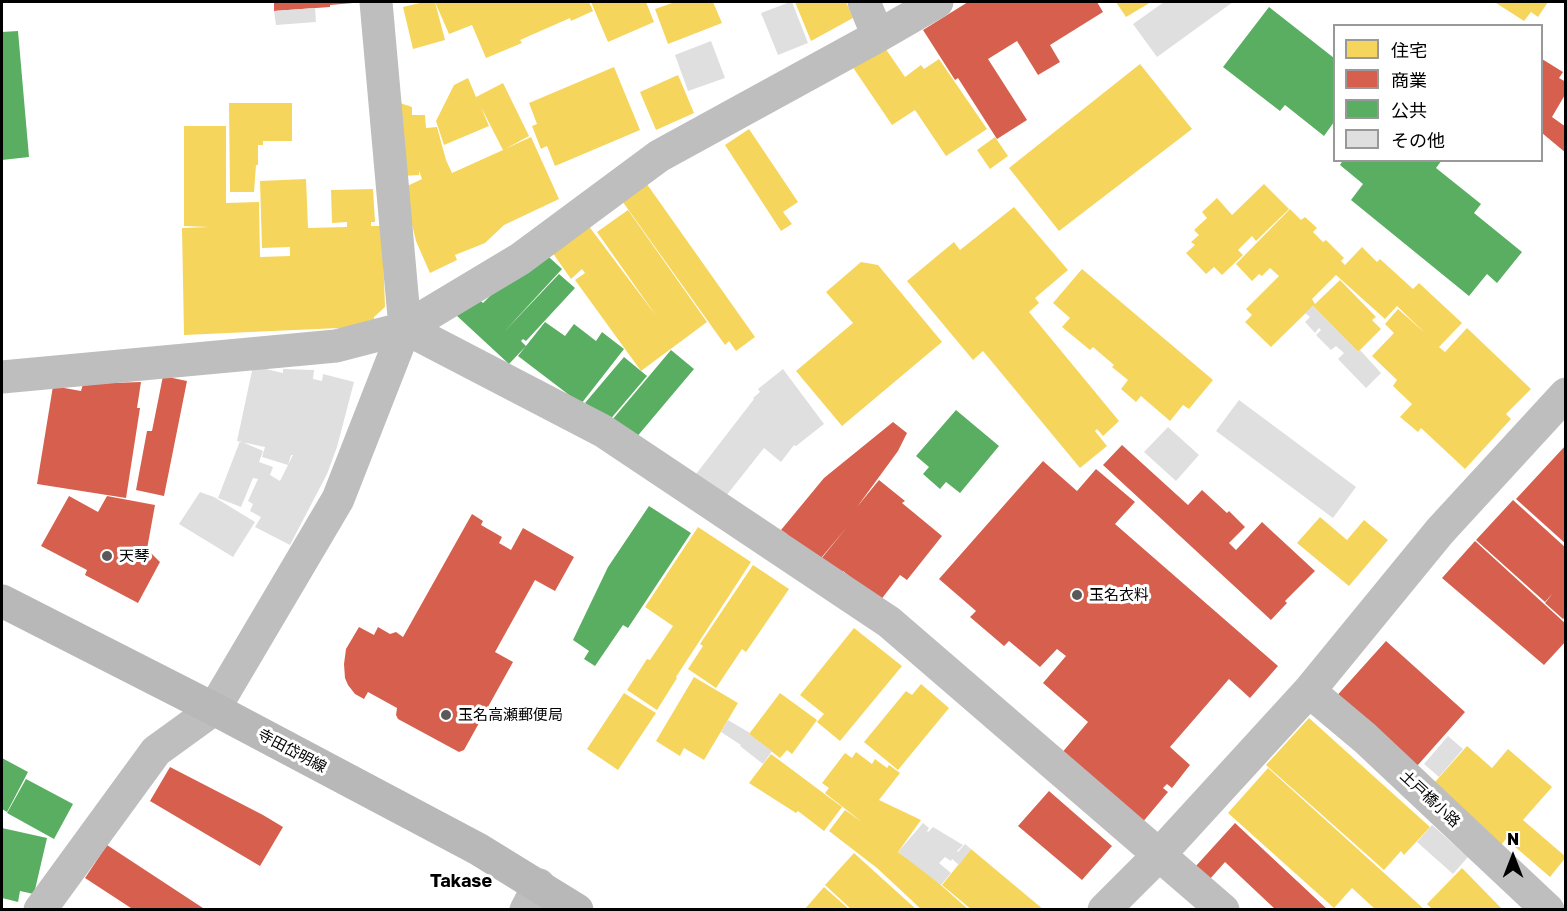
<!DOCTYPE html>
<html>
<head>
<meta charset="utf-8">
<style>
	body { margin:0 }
	#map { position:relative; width:1567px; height:911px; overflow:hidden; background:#fff; font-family:"Golos Text","Noto Sans JP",sans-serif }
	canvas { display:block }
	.frame { position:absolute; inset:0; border:3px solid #000; pointer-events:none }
	.legend { position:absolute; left:1333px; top:24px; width:210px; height:138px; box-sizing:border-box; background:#fff; border:2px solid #999; margin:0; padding:8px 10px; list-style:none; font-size:18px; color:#000 }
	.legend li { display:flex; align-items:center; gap:12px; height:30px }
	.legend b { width:30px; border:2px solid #999 }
	.north { position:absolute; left:1483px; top:827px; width:60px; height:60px; -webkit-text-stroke:4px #fff; paint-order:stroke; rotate:0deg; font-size:16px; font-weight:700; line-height:24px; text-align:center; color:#000 }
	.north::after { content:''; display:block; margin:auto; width:21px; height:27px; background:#000; clip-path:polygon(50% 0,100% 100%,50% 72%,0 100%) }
</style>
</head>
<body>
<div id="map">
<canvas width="1567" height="911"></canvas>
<div class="frame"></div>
<ul class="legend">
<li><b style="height:16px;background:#f6d55c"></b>住宅</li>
<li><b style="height:16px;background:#d6604d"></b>商業</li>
<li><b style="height:16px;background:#5aae61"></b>公共</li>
<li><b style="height:16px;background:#dfdfdf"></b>その他</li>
</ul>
<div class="north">N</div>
</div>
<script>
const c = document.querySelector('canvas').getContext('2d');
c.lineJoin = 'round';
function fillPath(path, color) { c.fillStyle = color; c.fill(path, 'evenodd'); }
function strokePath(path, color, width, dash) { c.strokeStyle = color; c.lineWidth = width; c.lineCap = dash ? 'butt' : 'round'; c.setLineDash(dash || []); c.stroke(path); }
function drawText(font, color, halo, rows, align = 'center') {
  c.font = font + ' "Golos Text","Noto Sans JP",sans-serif'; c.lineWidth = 6; c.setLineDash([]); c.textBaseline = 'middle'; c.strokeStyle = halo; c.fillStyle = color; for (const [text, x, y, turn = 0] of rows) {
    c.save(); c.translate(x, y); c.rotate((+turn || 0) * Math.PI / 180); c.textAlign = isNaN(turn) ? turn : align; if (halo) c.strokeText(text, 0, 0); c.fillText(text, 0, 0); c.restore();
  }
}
fillPath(new Path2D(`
	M 424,2 L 435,2 L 445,40 L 413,49 L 403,7 Z
	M 435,2 L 589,2 L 593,11 L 571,21 L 570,18 L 520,40 L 522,43 L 486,58 L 472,25 L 449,34 Z
	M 591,2 L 646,2 L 654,22 L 608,42 Z
	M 675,2 L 713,2 L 722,23 L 668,44 L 655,9 Z
	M 795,2 L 846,2 L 853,18 L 811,41 Z
	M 1116,2 L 1151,2 L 1126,17 Z
	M 1497,2 L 1548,2 L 1538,17 L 1531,12 L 1524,21 L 1496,3 Z
	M 883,45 L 905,77 L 921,65 L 924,69 L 939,59 L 987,129 L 946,156 L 915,110 L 892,125 L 852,66 Z
	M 1140,64 L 1192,129 L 1059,231 L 1009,168 Z
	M 614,67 L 640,130 L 555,166 L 547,146 L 541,149 L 532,126 L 537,124 L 529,103 Z
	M 678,75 L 694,113 L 656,130 L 640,92 Z
	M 468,78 L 476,97 L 503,83 L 529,136 L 505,149 L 531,137 L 559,199 L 504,225 L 485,243 L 455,255 L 457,260 L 430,273 L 416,241 L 403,188 L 422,179 L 419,171 L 419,175 L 403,176 L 400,103 L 412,107 L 412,115 L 425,115 L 426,128 L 437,127 L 446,160 L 452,173 L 503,150 L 481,107 L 489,126 L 444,145 L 436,121 L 454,85 Z
	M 229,103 L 292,103 L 292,141 L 263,141 L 263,145 L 258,145 L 258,165 L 256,165 L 254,192 L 230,192 Z
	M 184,126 L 226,126 L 226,203 L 259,202 L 260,257 L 290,256 L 290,247 L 262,248 L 260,181 L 306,179 L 308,228 L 347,227 L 347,222 L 332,223 L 331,190 L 373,189 L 375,222 L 371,222 L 371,226 L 382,226 L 385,307 L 374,317 L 374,320 L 370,320 L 361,327 L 184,335 L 182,228 L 209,227 L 184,226 Z
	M 749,129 L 798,202 L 783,212 L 792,224 L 781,231 L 725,145 Z
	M 995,137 L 1008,156 L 990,169 L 977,150 Z
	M 644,180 L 755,337 L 736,351 L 729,341 L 725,345 L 620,198 Z
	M 1264,184 L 1289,209 L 1256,241 L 1252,236 L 1238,250 L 1243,255 L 1222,275 L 1214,267 L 1206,274 L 1186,253 L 1195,245 L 1191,242 L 1199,235 L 1194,230 L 1207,218 L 1202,212 L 1217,198 L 1232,215 Z
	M 1014,207 L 1068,270 L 1035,298 L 1039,303 L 1029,312 L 1119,421 L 1103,436 L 1097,429 L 1095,431 L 1107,446 L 1080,468 L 983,351 L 973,360 L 907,281 L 954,242 L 960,250 Z
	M 1290,209 L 1301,220 L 1305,217 L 1317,228 L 1313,232 L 1323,242 L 1326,240 L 1344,258 L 1341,261 L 1345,265 L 1362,247 L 1377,262 L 1380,259 L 1413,289 L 1419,283 L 1462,323 L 1439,347 L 1445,352 L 1467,328 L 1531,389 L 1506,414 L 1511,419 L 1465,469 L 1421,428 L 1418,432 L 1400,417 L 1412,404 L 1393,386 L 1397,380 L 1372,356 L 1394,333 L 1385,324 L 1398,309 L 1426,334 L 1397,306 L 1385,319 L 1336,275 L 1312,299 L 1315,304 L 1340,280 L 1376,317 L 1372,320 L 1381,329 L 1358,352 L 1313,306 L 1271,347 L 1245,322 L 1252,315 L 1246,309 L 1279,276 L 1270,268 L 1262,276 L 1259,274 L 1252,281 L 1236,264 Z
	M 628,210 L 707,322 L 641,371 L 575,280 L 585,273 L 582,269 L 571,279 L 552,252 L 585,221 L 657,317 L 597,232 Z
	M 861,262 L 878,265 L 942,342 L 842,426 L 796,371 L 853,323 L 826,292 Z
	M 1082,269 L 1213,380 L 1189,409 L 1183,405 L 1170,421 L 1141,396 L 1136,402 L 1121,389 L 1128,380 L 1112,367 L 1114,365 L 1093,347 L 1090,350 L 1062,327 L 1070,318 L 1053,303 Z
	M 1320,517 L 1347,540 L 1364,520 L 1388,540 L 1349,586 L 1297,543 Z
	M 698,527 L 751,562 L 676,677 L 677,678 L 657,710 L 627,690 L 647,659 L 650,660 L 673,626 L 645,607 Z
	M 753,565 L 789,589 L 746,652 L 742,649 L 716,688 L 688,669 L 703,646 L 700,644 Z
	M 854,628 L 902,666 L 840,741 L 817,722 L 824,714 L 800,695 Z
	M 694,677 L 738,703 L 704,760 L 684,748 L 680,756 L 656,741 Z
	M 921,684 L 949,708 L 898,770 L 864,742 L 906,691 L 912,695 Z
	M 624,693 L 656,713 L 618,770 L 587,749 Z
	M 780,693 L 817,720 L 792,754 L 787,750 L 780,758 L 749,734 Z
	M 1309,718 L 1430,827 L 1404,855 L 1401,851 L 1384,870 L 1266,765 Z
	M 1467,746 L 1492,768 L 1508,749 L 1552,787 L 1523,820 L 1566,857 L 1550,877 L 1506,839 L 1496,851 L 1427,791 Z
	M 856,752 L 872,764 L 875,759 L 887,768 L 889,765 L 900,773 L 879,800 L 921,820 L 898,852 L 925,871 L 969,910 L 922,910 L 877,868 L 829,831 L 845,810 L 862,822 L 825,793 L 829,788 L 822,783 L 845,753 L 852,758 Z
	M 771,754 L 842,807 L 824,831 L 798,811 L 796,813 L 749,783 Z
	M 1268,768 L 1425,910 L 1376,910 L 1352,888 L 1334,908 L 1228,813 Z
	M 971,849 L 1044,910 L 972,910 L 942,885 Z
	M 854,853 L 917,910 L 852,910 L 825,885 Z
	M 1462,868 L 1503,910 L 1433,910 L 1427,904 Z
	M 824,887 L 850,910 L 804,910 Z`), '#f6d55c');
fillPath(new Path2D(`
	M 274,2 L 353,2 L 353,3 L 330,5 L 330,7 L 274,11 Z
	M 968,2 L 1097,2 L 1103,12 L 1050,45 L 1060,62 L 1038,75 L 1017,41 L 988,59 L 1027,120 L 997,139 L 958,78 L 955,80 L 923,30 Z
	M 1542,59 L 1563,72 L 1559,78 L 1566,82 L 1566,93 L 1552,117 L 1566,127 L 1566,153 L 1542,133 Z
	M 163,376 L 187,381 L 164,496 L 136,490 L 147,431 L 152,431 Z
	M 141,382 L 137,408 L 140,408 L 126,498 L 37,484 L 53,386 L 81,391 L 83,384 Z
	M 893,422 L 907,433 L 898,451 L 857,507 L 879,480 L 905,501 L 902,503 L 942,536 L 907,580 L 900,575 L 880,601 L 843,571 L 837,579 L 817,564 L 847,527 L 806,576 L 787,534 L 781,530 L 824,478 Z
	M 1122,445 L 1188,505 L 1202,490 L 1227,513 L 1229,511 L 1245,527 L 1229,543 L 1236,550 L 1262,522 L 1315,571 L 1285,601 L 1287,603 L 1271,620 L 1103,465 Z
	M 1566,445 L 1566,544 L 1516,499 Z
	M 1043,461 L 1077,491 L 1096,469 L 1135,502 L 1115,524 L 1278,666 L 1250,698 L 1229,679 L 1170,747 L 1190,765 L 1172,788 L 1167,784 L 1163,788 L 1168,792 L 1136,830 L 1055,761 L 1088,722 L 1043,683 L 1066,656 L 1057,649 L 1040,667 L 1009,641 L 1004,646 L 970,617 L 976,611 L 939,579 Z
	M 69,496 L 98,512 L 107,496 L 155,505 L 147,549 L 160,562 L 138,603 L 85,575 L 87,570 L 41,546 Z
	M 1513,500 L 1566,548 L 1566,617 L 1563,619 L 1545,603 L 1553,593 L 1545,602 L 1476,540 Z
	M 472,514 L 483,521 L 481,525 L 502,537 L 499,543 L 511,550 L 523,528 L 574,557 L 555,591 L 535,580 L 495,652 L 513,662 L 464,750 L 459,752 L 398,719 L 396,715 L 397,708 L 368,692 L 364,699 L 355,694 L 348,685 L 345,678 L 344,664 L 346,649 L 359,627 L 374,635 L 378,627 L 390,634 L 396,632 L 403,637 Z
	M 1475,541 L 1566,624 L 1566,641 L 1544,665 L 1442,578 Z
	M 1386,641 L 1465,712 L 1409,775 L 1324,710 Z
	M 170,767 L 263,815 L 283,827 L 260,866 L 150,801 Z
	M 1049,791 L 1112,846 L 1082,880 L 1018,826 Z
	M 1235,823 L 1328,910 L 1276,910 L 1225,862 L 1209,880 L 1195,867 Z
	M 107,845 L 206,910 L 134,910 L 85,878 Z`), '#d6604d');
fillPath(new Path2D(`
	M 1269,7 L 1334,58 L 1334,122 L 1324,136 L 1285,105 L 1280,111 L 1223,67 Z
	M 18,31 L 29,157 L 2,160 L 2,32 Z
	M 1343,160 L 1442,160 L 1436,168 L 1481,204 L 1474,213 L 1522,252 L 1497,283 L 1487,274 L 1469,296 L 1351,200 L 1363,184 L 1340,165 Z
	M 539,248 L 562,269 L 503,333 L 559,274 L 575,288 L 526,341 L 523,339 L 521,341 L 526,346 L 509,364 L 456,315 L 470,292 L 483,303 Z
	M 545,322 L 565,336 L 574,324 L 596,341 L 602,332 L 624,349 L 581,404 L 518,356 Z
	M 671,350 L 694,369 L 635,439 L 612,420 Z
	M 624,357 L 647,376 L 608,422 L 585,403 Z
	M 956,410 L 999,446 L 960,493 L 946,482 L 940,489 L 923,474 L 929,467 L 916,456 Z
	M 649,506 L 691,533 L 628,628 L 623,625 L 595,666 L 584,659 L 589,651 L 573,640 L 608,567 Z
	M 2,758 L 28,772 L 7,812 L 2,809 Z
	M 26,779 L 73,804 L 54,839 L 7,813 Z
	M 2,828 L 47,838 L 34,894 L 20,891 L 18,902 L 2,898 Z`), '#5aae61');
fillPath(new Path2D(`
	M 790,2 L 792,2 L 808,43 L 778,55 L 761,13 Z
	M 1164,2 L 1233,2 L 1157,57 L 1133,24 Z
	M 315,8 L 316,22 L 276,25 L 274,11 Z
	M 711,41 L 725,78 L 688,91 L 675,55 Z
	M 1313,306 L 1358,352 L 1360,350 L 1381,373 L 1366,388 L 1338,359 L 1344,353 L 1336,346 L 1331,350 L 1316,335 L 1321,330 L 1319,328 L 1315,333 L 1305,322 L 1310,317 L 1305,313 Z
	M 253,366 L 283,373 L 283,369 L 314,370 L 313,379 L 322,381 L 323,374 L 354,382 L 337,447 L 327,474 L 290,545 L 255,527 L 261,517 L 250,511 L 253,504 L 248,501 L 258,479 L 253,478 L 241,507 L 218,498 L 240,441 L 263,451 L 259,462 L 273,467 L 270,475 L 280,481 L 293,455 L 291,455 L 288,465 L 262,457 L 265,447 L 237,441 Z
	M 783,369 L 824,424 L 796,446 L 794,445 L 781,462 L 764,448 L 722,501 L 693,478 L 754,399 L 753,398 L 760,392 L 758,389 Z
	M 1239,400 L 1356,487 L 1333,518 L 1216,431 Z
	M 1168,427 L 1199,455 L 1176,481 L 1144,452 Z
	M 200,492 L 214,497 L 255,522 L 233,557 L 179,524 Z
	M 728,720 L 750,733 L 749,734 L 772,751 L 763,764 L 740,746 L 741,745 L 721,732 Z
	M 1448,736 L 1463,749 L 1439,777 L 1424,764 Z
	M 923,823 L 929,828 L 927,831 L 928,832 L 933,827 L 963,845 L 957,851 L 958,852 L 965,844 L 971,849 L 959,865 L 952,859 L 951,861 L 945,857 L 939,863 L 951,873 L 941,885 L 898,852 Z
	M 1432,825 L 1468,857 L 1453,874 L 1417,842 Z`), '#dfdfdf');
strokePath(new Path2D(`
	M 376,2 L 405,328
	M 864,2 L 878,36
	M 405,328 L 603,431 L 889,622 L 1223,910
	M 2,377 L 336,346 L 405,328 L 520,259 L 659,156 L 878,36 L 937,2
	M 1309,691 L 1365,738 L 1548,910
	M 40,910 L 156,751 L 214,709
	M 526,910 L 539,885
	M 1104,910 L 1158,856 L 1309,691 L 1440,531 L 1566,394`), '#bebebe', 33);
strokePath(new Path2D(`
	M 214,709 L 338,499 L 405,328`), '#bebebe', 33);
strokePath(new Path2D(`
	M 2,601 L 214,709 L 478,849 L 577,910`), '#b8b8b8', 33);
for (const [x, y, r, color] of [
	[107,556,6,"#595959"],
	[1077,595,6,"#595959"],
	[446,715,6,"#595959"]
]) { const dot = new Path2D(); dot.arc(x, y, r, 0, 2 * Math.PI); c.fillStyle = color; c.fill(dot); strokePath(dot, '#fff', 2); }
drawText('15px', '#000', '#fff', [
	["天琴",119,556],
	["玉名衣料",1089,595],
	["玉名高瀬郵便局",458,715]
], 'left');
drawText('15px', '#000', '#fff', [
	["寺田岱明線",292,751,28],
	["土戸橋小路",1430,799,43]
]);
drawText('bold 18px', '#000', '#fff', [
	["Takase",461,881]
]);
</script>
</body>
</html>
